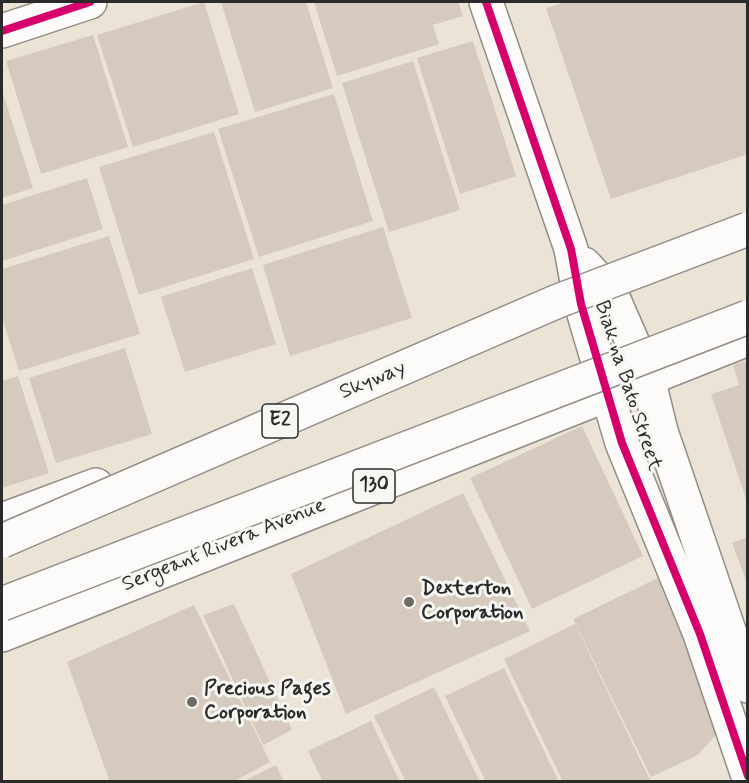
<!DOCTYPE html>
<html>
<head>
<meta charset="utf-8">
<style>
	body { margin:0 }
	#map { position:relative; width:749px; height:783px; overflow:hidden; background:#ebe3d6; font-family:Mynerve,sans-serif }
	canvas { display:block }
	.frame { position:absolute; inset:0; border:3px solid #2b2b2b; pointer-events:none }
</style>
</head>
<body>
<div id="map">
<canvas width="749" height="783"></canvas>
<div class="frame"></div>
</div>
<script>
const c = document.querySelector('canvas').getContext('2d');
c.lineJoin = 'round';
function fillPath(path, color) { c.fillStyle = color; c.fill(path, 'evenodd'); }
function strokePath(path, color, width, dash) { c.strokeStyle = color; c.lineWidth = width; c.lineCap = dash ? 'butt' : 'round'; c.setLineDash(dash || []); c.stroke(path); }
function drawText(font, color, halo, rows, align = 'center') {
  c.font = font + ' Mynerve,sans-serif'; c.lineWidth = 6; c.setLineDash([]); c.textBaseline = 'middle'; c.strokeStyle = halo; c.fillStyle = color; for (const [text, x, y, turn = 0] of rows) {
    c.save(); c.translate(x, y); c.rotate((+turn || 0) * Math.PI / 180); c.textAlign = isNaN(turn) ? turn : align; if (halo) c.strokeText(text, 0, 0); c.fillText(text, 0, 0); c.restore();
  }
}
fillPath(new Path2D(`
	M 204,2 L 239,114 L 133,147 L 97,35 Z
	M 221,2 L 306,2 L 333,88 L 255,112 Z
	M 314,2 L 458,2 L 463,16 L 433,25 L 439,44 L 337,76 Z
	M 566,2 L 748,2 L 748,154 L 611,199 L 546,8 Z
	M 93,35 L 128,147 L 41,174 L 6,61 Z
	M 473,41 L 516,176 L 460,194 L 417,58 Z
	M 413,61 L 460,210 L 389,232 L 342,83 Z
	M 2,90 L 33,188 L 2,198 Z
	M 334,94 L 373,221 L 259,257 L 218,129 Z
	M 214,132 L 254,259 L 139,295 L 99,167 Z
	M 87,178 L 103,229 L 2,261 L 2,205 Z
	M 383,227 L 412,318 L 290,356 L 263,265 Z
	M 109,236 L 140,334 L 19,371 L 2,317 L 2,269 Z
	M 252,268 L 276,344 L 185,372 L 161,297 Z
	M 125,348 L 152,434 L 56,463 L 29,378 Z
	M 748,360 L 748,502 L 747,502 L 711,394 L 739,385 L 733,365 Z
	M 18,376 L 49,473 L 2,488 L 2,381 Z
	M 582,426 L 643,556 L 532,609 L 470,478 Z
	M 463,493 L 530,631 L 346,714 L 291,574 Z
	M 748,537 L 748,583 L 747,583 L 732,543 Z
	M 662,576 L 722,728 L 698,755 L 651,777 L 573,619 Z
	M 234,604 L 292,730 L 263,745 L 203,615 Z
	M 194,605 L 270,762 L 233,782 L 110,782 L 67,662 Z
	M 575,624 L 651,782 L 563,782 L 504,659 Z
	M 504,668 L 559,782 L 486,782 L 445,696 Z
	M 434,687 L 480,782 L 406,782 L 374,716 Z
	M 371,721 L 400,782 L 323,782 L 308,751 Z
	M 276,765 L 284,782 L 242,782 Z`), '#d5cabd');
const street = new Path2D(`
	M 486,2 L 571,249 L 581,304 L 622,443 L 700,634 L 748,776
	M 2,31 L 90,2
	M 584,264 L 611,293 L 648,378 L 661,431 L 748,686`);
const primary = new Path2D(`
	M 2,520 L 96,485
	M 2,635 L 748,339`);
strokePath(street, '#918d86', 36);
strokePath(primary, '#918d86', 36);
strokePath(street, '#fcfbf9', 33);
strokePath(primary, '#fcfbf9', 33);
const highwayBridge = new Path2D(`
	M 2,541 L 558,301 L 748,229
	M 2,604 L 748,317`);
strokePath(highwayBridge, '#918d86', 36, []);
strokePath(highwayBridge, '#fcfbf9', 33);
strokePath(new Path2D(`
	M 486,2 L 571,249 L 581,304 L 622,443 L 700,634 L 748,776
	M 2,31 L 90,2`), '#d6006c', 8);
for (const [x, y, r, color] of [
	[409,602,6,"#6e6b67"],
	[192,702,6,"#6e6b67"]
]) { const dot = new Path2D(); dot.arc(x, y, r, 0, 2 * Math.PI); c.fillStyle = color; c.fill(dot); strokePath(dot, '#f6f6f2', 2); }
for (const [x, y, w] of [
	[280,421,36],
	[374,486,42]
]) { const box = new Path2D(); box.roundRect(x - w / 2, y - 17, w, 34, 4.5); c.fillStyle = '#f6f6f2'; c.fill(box); strokePath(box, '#2b2b2b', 1.5); }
drawText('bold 20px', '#2b2b2b', null, [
	["E2",280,421],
	["130",374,486]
]);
drawText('21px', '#2b2b2b', '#f6f6f2', [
	["Skyway",373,381,-23],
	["Biak na Bato Street",627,386,72],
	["Sergeant Rivera Avenue",224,546,-22]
]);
drawText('bold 21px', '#2b2b2b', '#f6f6f2', [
	["Dexterton",421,590],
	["Corporation",421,614],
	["Precious Pages",204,690],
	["Corporation",204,714]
], 'left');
</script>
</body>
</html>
